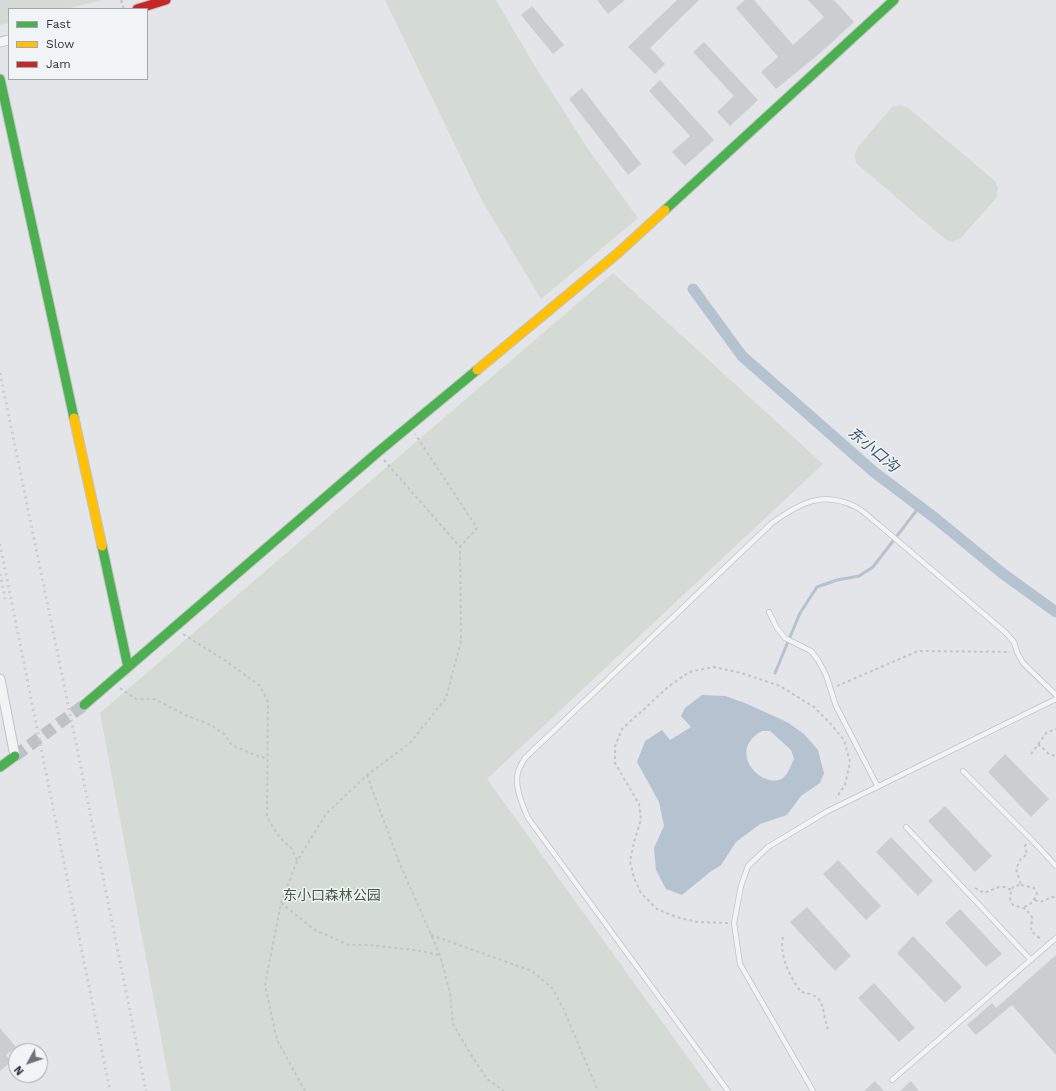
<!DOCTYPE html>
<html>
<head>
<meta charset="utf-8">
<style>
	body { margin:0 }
	#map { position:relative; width:1056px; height:1091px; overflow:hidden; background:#e3e5e8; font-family:"Work Sans",sans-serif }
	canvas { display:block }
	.legend { position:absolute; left:8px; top:8px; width:140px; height:72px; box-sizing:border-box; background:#f1f4f6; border:1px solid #a2a7ad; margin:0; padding:5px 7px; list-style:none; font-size:12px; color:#2c343f }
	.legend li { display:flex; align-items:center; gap:8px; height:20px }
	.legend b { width:20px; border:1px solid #a2a7ad }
	.north { position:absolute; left:8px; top:1043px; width:40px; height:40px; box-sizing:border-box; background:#f1f4f6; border:1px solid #a2a7ad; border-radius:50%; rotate:230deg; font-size:11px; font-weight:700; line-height:16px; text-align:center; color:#2c343f }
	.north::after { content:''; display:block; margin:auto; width:14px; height:18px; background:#6c727a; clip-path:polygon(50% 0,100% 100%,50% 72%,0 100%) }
</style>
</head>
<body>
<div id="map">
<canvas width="1056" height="1091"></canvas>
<ul class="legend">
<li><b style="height:5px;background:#4caf50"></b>Fast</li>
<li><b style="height:5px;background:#ffc107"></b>Slow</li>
<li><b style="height:5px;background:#c62828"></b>Jam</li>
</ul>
<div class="north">N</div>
</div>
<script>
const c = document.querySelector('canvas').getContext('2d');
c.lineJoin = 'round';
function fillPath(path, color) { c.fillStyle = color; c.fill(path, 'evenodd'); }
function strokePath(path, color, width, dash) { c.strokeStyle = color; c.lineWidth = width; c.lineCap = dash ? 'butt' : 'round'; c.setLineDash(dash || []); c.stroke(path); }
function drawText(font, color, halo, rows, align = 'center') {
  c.font = font + ' "Work Sans","Noto Sans SC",sans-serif'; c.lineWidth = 3; c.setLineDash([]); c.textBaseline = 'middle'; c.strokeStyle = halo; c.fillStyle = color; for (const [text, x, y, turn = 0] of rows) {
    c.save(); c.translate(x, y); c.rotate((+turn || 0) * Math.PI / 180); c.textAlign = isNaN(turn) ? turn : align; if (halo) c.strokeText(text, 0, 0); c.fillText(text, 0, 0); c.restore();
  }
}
fillPath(new Path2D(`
	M 0,0 L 103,0 L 66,9 L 9,9 L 9,23 L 0,25 Z
	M 385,0 L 496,0 L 533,63 L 588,149 L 638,218 L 541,299 L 481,199 Z
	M 900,105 L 907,107 L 995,181 L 998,188 L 996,198 L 960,239 L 952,242 L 946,240 L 856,163 L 855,156 L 857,148 L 892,107 Z
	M 613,273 L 823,464 L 487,779 L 712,1091 L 171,1091 L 100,713 Z`), '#d4dbd4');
fillPath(new Path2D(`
	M 702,695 L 725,696 L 745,703 L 787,722 L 804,734 L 818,750 L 824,773 L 820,783 L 801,796 L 787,815 L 760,824 L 736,842 L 721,865 L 710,872 L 682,895 L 666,889 L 656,870 L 654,848 L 664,826 L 659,802 L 637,762 L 645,741 L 662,730 L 670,740 L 691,727 L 681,716 L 685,708 ZM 762,731 L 770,731 L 791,750 L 794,759 C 791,765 788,774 783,778 C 763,791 725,751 762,731 Z`), '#b5c3d0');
strokePath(new Path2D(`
	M 775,673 L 800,613 L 817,587 L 837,580 L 859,576 L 873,567 L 920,506`), '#b5c3d0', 3);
strokePath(new Path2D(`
	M 693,289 L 742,356 L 874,472 L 935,518 L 1002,573 L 1056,612`), '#b5c3d0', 11);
fillPath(new Path2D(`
	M 597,0 L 625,0 L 608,14 Z
	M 677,0 L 699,0 L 650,48 L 665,64 L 655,74 L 628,47 Z
	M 745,0 L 754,0 L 793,45 L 824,17 L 808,0 L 834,0 L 854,22 L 819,54 L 776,89 L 761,72 L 778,57 L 736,8 Z
	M 532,6 L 564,45 L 553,54 L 521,15 Z
	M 704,42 L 758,100 L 730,126 L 717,112 L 734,96 L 693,52 Z
	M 660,80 L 714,140 L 685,166 L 672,152 L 690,136 L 649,91 Z
	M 582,88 L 641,164 L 628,175 L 569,99 Z
	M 1005,754 L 1049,799 L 1031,817 L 988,772 Z
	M 945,806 L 992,856 L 975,872 L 928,821 Z
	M 891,837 L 933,881 L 918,896 L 876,852 Z
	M 838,860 L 881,906 L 866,920 L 823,874 Z
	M 807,907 L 851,956 L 835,971 L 790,922 Z
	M 960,909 L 1002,954 L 986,967 L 945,923 Z
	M 913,936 L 962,987 L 945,1003 L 897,953 Z
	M 1056,955 L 1056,1055 L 1012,1005 L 976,1035 L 967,1025 L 992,1003 L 996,1008 Z
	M 874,983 L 915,1028 L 899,1042 L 858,998 Z
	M 0,1028 L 16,1047 L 6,1055 L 11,1062 L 0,1071 Z
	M 875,1081 L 884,1091 L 864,1091 Z
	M 911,1081 L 919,1091 L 900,1091 Z`), '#cccdd0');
strokePath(new Path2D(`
	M 15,756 L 84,705`), '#bec2c6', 12, [12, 6]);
const lane = new Path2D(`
	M 769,612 L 777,628 L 785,638 L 811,651 L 818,660 L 826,675 L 836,706 L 878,787
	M 963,771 L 1031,839 L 1056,866
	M 906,827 L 1031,960
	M 892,1080 L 1056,938
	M 728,1091 L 528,818 C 522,804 513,784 519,769 C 521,765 523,761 525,758 L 772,523 C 800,503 823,490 856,507 C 864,511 871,519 878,524 L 1005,632 L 1014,642 L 1017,652 L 1023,663 L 1056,695
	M 813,1091 L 740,964 L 734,923 L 741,886 L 748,866 L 768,847 L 826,812 L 1056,699`);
const street = new Path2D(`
	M 0,42 L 9,40
	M 0,679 L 15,756`);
const fast = new Path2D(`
	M 0,79 L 74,418
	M 665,210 L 894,0
	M 102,546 L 128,667
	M 84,705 L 378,452 L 477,370
	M 0,767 L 15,756`);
const slow = new Path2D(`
	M 477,370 L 618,253 L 665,210
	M 74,418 L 102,546`);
const jam = new Path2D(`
	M 137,9 L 166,0`);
strokePath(lane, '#c2c3c6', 6);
strokePath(street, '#c2c3c6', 11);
strokePath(fast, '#c2c3c6', 11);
strokePath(slow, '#c2c3c6', 11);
strokePath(jam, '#c2c3c6', 11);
strokePath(new Path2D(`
	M 121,0 L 124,9
	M 384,460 L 460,547
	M 183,634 L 226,661 L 260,686 L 268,702 L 267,817 L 279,837 L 291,848 L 297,860
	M 837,686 L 918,651 L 1010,652
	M 120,688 L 136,699 L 154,699 L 185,715 L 209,724 L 224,734 L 232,745 L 253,754 L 268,759
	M 1038,744 L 1050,755 L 1056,756
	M 1031,754 L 1047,732 L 1056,729
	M 367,775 L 399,862 L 440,955 L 450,993 L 453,1024 L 470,1053 L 487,1079 L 504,1091
	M 1026,844 L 1025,846 L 1027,854 L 1020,860 L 1016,869 L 1021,885 L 1014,886 L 1011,890 L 1010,899 L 1013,905 L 1026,909 L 1032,917 L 1031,931 L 1042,940
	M 1021,885 L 1034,888 L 1037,893 C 1035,900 1031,905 1024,907
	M 975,888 L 984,893 L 999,887 L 1006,887 L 1011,890
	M 1035,900 L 1040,902 L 1052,897 L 1056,898
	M 281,903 L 315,930 L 349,945 L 369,945 L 415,950 L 439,955
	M 728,923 L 697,922 L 676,917 L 657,909 L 641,893 L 634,878 L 630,861 L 634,842 L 641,820 L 639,804 L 615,763 L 615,746 L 622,729 L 668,687 L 689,672 L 714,667 L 741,673 L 780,686 L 814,707 L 829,722 L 844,740 L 850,762 L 845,785 L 836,798
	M 431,935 L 532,971 L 552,988 L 564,1010 L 598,1091
	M 783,937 C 779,956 790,977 801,992 C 828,996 820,1008 828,1029
	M 305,1091 L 277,1040 L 265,985 L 281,903 L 297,861 L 326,814 L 367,775 L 410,743 L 446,698 L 461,641 L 460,547 L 477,528 L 415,434`), '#c4c4c7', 2, [3, 3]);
strokePath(lane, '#f2f3f4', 4.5);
strokePath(street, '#f2f3f4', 9);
strokePath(fast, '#4caf50', 9);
strokePath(slow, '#ffc107', 9);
strokePath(jam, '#c62828', 9);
strokePath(new Path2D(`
	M 0,373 L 76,743 L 146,1091
	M 0,544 L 110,1091
	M 0,574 L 5,599`), '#cbcdcf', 3, [2, 4]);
drawText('14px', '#42593a', '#f1f4f6', [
	["东小口森林公园",332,896]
]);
drawText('italic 15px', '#3a546f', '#f1f4f6', [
	["东小口沟",873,450,40]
]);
</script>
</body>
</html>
